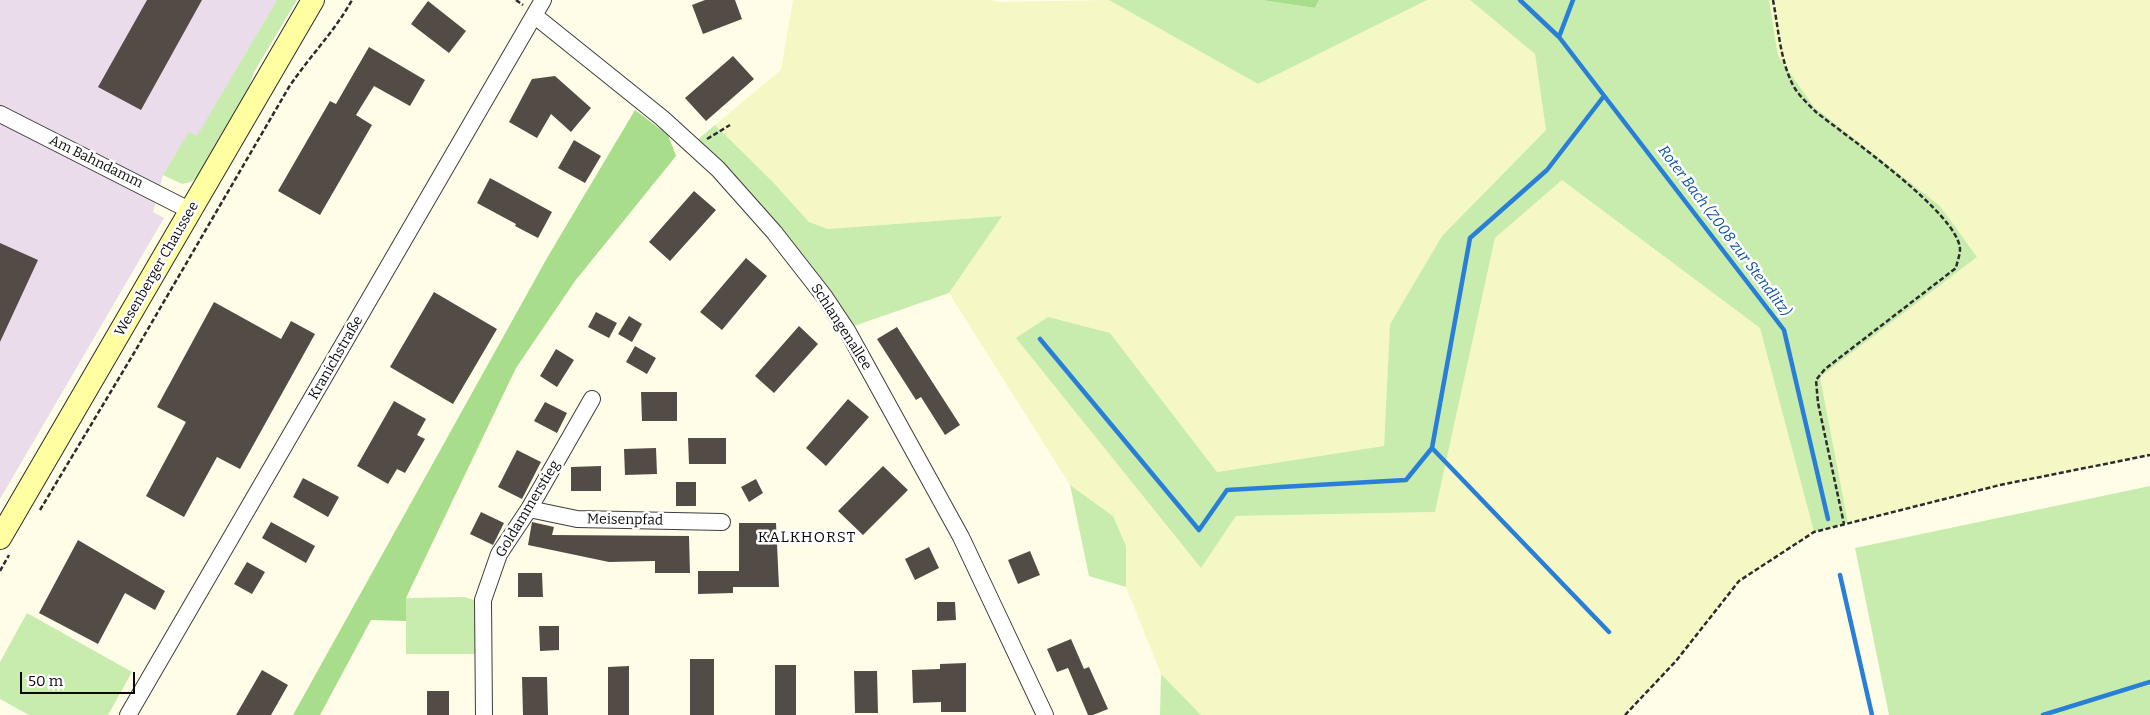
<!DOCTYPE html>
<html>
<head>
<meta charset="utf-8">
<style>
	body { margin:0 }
	#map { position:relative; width:2150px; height:715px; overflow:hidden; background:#fffde7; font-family:Bitter,serif }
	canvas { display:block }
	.scale { position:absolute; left:20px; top:672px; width:115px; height:22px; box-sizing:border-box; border:2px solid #0a0a0a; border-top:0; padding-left:6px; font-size:15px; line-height:18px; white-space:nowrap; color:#0a0a0a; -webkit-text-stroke:4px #fff; paint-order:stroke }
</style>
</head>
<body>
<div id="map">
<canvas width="2150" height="715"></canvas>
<div class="scale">50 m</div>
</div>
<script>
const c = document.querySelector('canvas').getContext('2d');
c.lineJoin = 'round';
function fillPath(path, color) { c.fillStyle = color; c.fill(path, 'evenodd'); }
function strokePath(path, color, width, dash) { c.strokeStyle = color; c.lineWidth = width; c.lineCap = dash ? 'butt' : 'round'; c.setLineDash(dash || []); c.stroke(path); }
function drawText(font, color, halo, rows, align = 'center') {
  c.font = font + ' Bitter,serif'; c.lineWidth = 5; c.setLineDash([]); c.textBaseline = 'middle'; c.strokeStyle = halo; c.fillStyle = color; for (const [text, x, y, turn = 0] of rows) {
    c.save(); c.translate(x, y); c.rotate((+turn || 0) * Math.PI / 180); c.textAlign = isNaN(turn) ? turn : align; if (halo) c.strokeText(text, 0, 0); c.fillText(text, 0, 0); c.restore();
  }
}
fillPath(new Path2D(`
	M 0,0 L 277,0 L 197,137 L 189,133 L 163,175 L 153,212 L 164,218 L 0,499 Z`), '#eadcea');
fillPath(new Path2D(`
	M 793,0 L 990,0 L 999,2 L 1109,0 L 1258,84 L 1427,0 L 1470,0 L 1535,54 L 1546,130 L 1442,236 L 1390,324 L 1384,446 L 1217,472 L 1110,333 L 1201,568 L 1236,516 L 1435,512 L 1495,238 L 1562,180 L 1760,328 L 1814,532 L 1739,581 L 1676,661 L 1625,715 L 1201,715 L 1161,674 L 1126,587 L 1126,546 L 1113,516 L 1070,485 L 949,293 L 1001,216 L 828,229 L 809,222 L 772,181 L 715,125 L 781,70 Z
	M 1769,0 L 2150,0 L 2150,455 L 2000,485 L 1848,523 L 1820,377 L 1977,257 L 1940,206 L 1814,107 L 1778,56 Z`), '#f5f7c5');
fillPath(new Path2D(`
	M 277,0 L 297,0 L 254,72 L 245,99 L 202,173 L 191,182 L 182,184 L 163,175 L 189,132 L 197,136 Z
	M 1109,0 L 1261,0 L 1315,8 L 1319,0 L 1427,0 L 1258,84 Z
	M 1470,0 L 1769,0 L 1778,56 L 1814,107 L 1940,206 L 1977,257 L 1820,377 L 1848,523 L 1814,532 L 1760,328 L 1562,180 L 1495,238 L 1435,512 L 1236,516 L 1201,568 L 1016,338 L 1048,317 L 1110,333 L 1217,472 L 1384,446 L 1390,324 L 1442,236 L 1546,130 L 1535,54 Z
	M 715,125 L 772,181 L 809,222 L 828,229 L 1002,216 L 949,293 L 851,327 L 696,141 Z
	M 1070,485 L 1113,516 L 1126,546 L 1126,587 L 1089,576 Z
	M 2150,486 L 2150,715 L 1889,715 L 1855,548 Z
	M 464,597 L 478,601 L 479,654 L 406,654 L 406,598 Z
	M 27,613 L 132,672 L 108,715 L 29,715 L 0,699 L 0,662 Z
	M 1161,674 L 1201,715 L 1160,715 Z`), '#c7ecae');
fillPath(new Path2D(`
	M 1261,0 L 1319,0 L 1315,8 Z
	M 635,110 L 668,135 L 676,156 L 575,281 L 516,368 L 406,598 L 406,621 L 371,620 L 320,715 L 293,715 L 547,258 Z`), '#a8dd8c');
strokePath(new Path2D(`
	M 1520,0 L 1559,37 L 1784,330 L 1828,519
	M 1559,37 L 1573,0
	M 1604,96 L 1547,170 L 1470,238 L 1432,448 L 1609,632
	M 1040,339 L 1199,530 L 1227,490 L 1406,480 L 1432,448
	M 1840,575 L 1872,715
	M 2043,715 L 2150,682`), '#297fd7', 4.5);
fillPath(new Path2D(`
	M 147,0 L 202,0 L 141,110 L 98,87 Z
	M 705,0 L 735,0 L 742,19 L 703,34 L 692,5 Z
	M 428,1 L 466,31 L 449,53 L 411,24 Z
	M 369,47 L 425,80 L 410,106 L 374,86 L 356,115 L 372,125 L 320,215 L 278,191 L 330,101 L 336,104 Z
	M 733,56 L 754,79 L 706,121 L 685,98 Z
	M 555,76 L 591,108 L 571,132 L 551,114 L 537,138 L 509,122 L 532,79 Z
	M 574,140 L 601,156 L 585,183 L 558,168 Z
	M 490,178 L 552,212 L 538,238 L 515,226 L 516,224 L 477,203 Z
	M 694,191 L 716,210 L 670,261 L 649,242 Z
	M 0,243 L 38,260 L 0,342 Z
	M 746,258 L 767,276 L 722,330 L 700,312 Z
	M 434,292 L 497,329 L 453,404 L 390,367 Z
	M 214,302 L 281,339 L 291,321 L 315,334 L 240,469 L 217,457 L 184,517 L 146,496 L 186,422 L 157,407 Z
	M 596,312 L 617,323 L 609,338 L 588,327 Z
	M 629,316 L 642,324 L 632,342 L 618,334 Z
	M 799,326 L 818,344 L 774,393 L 755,376 Z
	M 897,327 L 960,425 L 945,435 L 921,397 L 916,400 L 877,339 Z
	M 635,346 L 656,358 L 647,374 L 626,362 Z
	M 556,349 L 574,360 L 557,387 L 540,376 Z
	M 641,392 L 677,392 L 677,421 L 642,421 Z
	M 848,399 L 869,417 L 826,466 L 806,448 Z
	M 394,401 L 426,419 L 417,435 L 425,439 L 405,473 L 397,469 L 388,484 L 357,466 Z
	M 545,402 L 567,413 L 557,433 L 534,421 Z
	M 688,438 L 726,438 L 726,464 L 689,464 Z
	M 656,448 L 657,474 L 625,475 L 624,449 Z
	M 517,450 L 541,462 L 522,499 L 498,487 Z
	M 601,466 L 601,491 L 571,491 L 571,467 Z
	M 883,466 L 908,490 L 863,535 L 838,511 Z
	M 303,478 L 339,497 L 328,517 L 293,497 Z
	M 756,479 L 763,493 L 749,502 L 741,487 Z
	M 676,482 L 696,482 L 696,506 L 676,506 Z
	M 481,512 L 504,523 L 493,545 L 470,534 Z
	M 271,522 L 315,546 L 306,563 L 262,538 Z
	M 532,522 L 554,527 L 552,535 L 689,536 L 690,573 L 655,573 L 655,561 L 609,562 L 528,545 Z
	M 739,523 L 776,523 L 779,587 L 733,587 L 733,593 L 698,594 L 698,571 L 739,571 Z
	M 78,540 L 165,591 L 155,610 L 125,593 L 98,644 L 39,613 Z
	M 929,547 L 939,568 L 915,580 L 905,559 Z
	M 1030,551 L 1040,575 L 1018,584 L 1008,560 Z
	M 247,562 L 265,572 L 252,594 L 234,584 Z
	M 518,573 L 542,573 L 543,597 L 518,597 Z
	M 937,602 L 955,602 L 956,620 L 937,621 Z
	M 539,626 L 559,626 L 559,650 L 540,651 Z
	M 1071,639 L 1084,669 L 1089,667 L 1108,709 L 1093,715 L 1088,715 L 1068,668 L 1057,672 L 1047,649 Z
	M 690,659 L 714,659 L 714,715 L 690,715 Z
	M 966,663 L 966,712 L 941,712 L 941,702 L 913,703 L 912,670 L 940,669 L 940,664 Z
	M 775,665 L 796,665 L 796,715 L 775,715 Z
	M 629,666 L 629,715 L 608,715 L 608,667 Z
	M 262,670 L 288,685 L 271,715 L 236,715 Z
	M 854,671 L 877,671 L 878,713 L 855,713 Z
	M 522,677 L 547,677 L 548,715 L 523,715 Z
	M 427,691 L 449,691 L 449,715 L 427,715 Z`), '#534c46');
const minor = new Path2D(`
	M 535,16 L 662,118 L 718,169 L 774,232 L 824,296 L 848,332 L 961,537 L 1045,715
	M 0,114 L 191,211
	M 529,509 L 577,519 L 722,522
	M 128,715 L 543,0
	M 484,715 L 483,600 L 499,554 L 529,509 L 592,399`);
const secondary = new Path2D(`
	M 0,538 L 313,0`);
strokePath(minor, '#3d3d3d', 18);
strokePath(secondary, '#2c2c2c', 24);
strokePath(new Path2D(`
	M 516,0 L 523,5
	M 1773,0 C 1778,26 1780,57 1791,81 C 1796,93 1807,103 1816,112 C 1846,136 1958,213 1960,249 C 1960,255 1957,262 1956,268 L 1825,369 L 1816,380 L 1818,403 L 1844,524
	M 707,139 L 730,125
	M 40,510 L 134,353 L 289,87 C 309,57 335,31 352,0
	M 0,571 L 9,555
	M 1625,715 L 1676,661 L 1739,581 L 1814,532 L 2000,485 L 2150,455`), '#2c2c2c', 2.5, [5, 2.5]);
strokePath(minor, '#fff', 16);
strokePath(secondary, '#ffffa2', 22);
drawText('14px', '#0a0a0a', '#fff', [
	["Am Bahndamm",96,162,26],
	["Wesenberger Chaussee",157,269,-60],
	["Schlangenallee",841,327,57],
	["Kranichstraße",336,358,-60],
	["Goldammerstieg",528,509,-59],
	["Meisenpfad",625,520,1]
]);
drawText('italic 15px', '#0c50a3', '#fff', [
	["Roter Bach (Z008 zur Stendlitz)",1724,231,53]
]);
c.letterSpacing = '1px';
drawText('15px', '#0a0a0a', '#fff', [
	["KALKHORST",807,538]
]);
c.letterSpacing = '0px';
</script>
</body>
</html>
